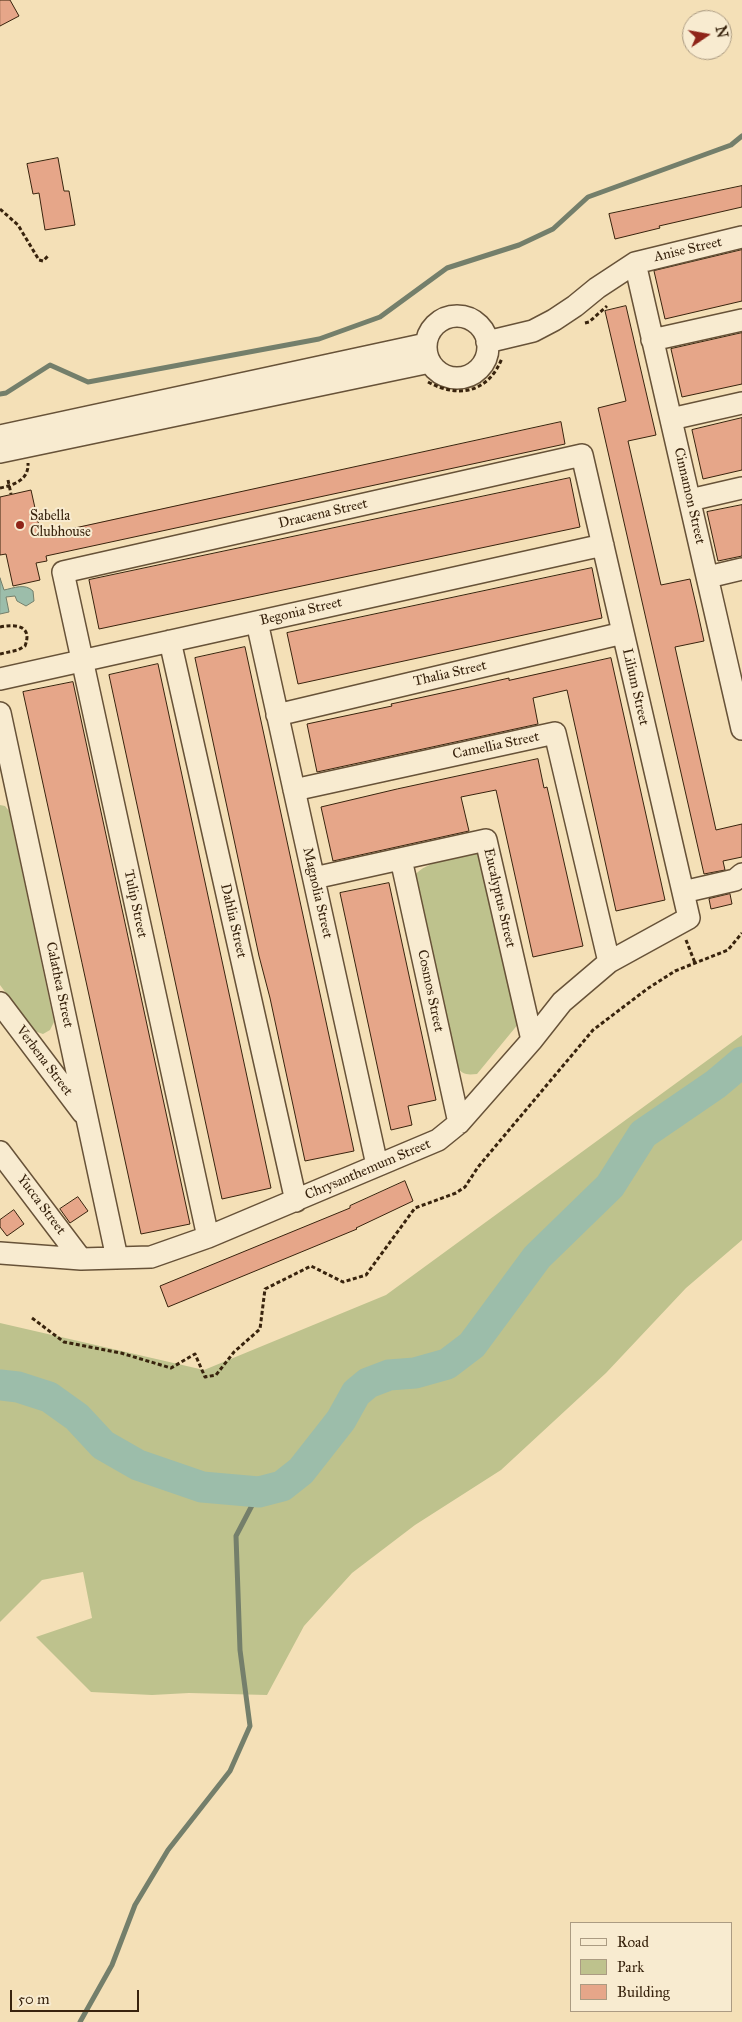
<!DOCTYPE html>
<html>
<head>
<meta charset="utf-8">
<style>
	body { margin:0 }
	#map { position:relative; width:742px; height:2022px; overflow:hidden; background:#f4e0b7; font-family:"IM FELL Great Primer",serif }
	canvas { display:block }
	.legend { position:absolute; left:570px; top:1922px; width:162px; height:90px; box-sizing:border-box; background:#f8ebd0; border:1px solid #ab9b82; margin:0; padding:6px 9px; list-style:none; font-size:15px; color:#38230d }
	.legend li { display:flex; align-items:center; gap:10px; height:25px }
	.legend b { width:25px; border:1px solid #ab9b82 }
	.north { position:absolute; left:682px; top:10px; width:50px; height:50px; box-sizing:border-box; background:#f8ebd0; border:1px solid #ab9b82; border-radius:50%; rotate:78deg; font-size:14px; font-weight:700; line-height:20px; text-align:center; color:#38230d }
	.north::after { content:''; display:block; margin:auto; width:18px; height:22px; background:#8f2418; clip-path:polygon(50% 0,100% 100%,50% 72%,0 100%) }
	.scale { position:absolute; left:10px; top:1990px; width:129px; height:22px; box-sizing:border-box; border:2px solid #38230d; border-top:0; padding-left:6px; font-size:15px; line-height:18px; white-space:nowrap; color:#38230d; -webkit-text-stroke:4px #f8ebd0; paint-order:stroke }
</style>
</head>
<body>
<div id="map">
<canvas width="742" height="2022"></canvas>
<ul class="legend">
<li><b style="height:6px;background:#f8ebd0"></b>Road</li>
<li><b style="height:14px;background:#bec28d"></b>Park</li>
<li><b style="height:14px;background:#e6a689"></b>Building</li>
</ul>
<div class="north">N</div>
<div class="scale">50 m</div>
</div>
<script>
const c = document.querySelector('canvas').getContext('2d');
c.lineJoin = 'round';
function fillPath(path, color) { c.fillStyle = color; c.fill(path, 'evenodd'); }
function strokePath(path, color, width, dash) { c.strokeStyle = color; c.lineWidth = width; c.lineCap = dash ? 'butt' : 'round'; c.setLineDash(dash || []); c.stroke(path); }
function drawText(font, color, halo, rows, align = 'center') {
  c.font = font + ' "IM FELL Great Primer",serif'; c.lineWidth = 4; c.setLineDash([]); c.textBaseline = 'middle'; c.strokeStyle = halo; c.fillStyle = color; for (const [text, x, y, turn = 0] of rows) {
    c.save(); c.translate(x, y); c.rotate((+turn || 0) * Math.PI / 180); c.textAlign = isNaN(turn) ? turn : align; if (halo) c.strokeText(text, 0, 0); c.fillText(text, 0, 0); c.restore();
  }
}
fillPath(new Path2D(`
	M 0,805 L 5,806 L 9,811 L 54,1022 L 50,1030 L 43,1034 L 34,1031 L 0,985 Z
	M 477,854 L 482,858 L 519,1023 L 477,1074 C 467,1075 462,1075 457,1066 L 415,875 C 425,862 460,855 477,854 Z
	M 742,1035 L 742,1240 L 686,1288 L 606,1373 L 501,1470 L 415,1525 L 352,1573 L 304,1626 L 267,1695 L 189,1693 L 152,1695 L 91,1692 L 36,1637 L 92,1618 L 83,1572 L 42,1580 L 0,1622 L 0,1323 L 204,1370 L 386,1295 Z`), '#bec28d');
const water = new Path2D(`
	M 0,578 L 4,590 C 14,588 25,583 33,591 L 34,601 L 26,606 L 17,601 L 15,596 L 6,597 L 9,612 L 0,614 Z`);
fillPath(water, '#9cbdaa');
strokePath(water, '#747f6b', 1);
strokePath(new Path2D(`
	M 0,394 L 6,393 L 50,365 L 88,382 L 319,339 L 380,317 L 447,268 L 519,245 L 553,229 L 588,197 L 731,145 L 742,136
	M 80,2022 L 112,1965 L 135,1905 L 168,1850 L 230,1771 L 250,1726 L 240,1650 L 236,1536 L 259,1492`), '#747f6b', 5);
strokePath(new Path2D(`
	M 0,1385 L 18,1387 L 49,1397 L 77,1417 L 103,1445 L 138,1465 L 202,1487 L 259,1492 L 282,1486 L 301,1471 L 341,1420 L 356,1393 L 368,1383 L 389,1375 L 415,1373 L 447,1364 L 472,1345 L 537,1257 L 610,1186 L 643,1134 L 716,1084 L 742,1062`), '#9cbdaa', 31);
const building = new Path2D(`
	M 0,0 L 10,0 L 19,16 L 0,26 Z
	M 58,158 L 64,191 L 69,191 L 75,225 L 45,230 L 39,193 L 33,194 L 27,164 Z
	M 742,186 L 742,207 L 659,226 L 660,228 L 615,239 L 609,214 Z
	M 742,250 L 742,301 L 665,319 L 654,271 Z
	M 626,306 L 656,435 L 628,441 L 661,585 L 690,579 L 697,609 L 704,641 L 675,647 L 716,830 L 742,824 L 742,857 L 723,861 L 725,870 L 704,874 L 598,408 L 626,401 L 605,311 Z
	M 742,333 L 742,384 L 682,397 L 671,349 Z
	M 742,418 L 742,470 L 703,479 L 692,430 Z
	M 561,422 L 565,444 L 46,556 L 47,561 L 36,563 L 40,580 L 13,586 L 6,554 L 0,555 L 0,497 L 31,490 L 41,535 Z
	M 570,478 L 580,527 L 99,629 L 89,580 Z
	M 742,505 L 742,556 L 718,561 L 707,512 Z
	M 592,568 L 602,618 L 298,684 L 287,633 Z
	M 245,647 L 354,1151 L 305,1161 L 270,998 L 259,956 L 195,658 Z
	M 611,658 L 665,900 L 616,911 L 567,690 L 533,698 L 538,724 L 317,772 L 307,724 L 392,706 L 391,704 L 474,686 L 509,678 L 509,680 Z
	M 158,664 L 271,1188 L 222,1199 L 109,675 Z
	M 73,682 L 190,1224 L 141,1234 L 23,692 Z
	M 538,759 L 544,788 L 547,787 L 583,946 L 533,957 L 496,790 L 461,797 L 469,831 L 333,861 L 321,807 L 397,789 Z
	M 389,883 L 436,1100 L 408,1106 L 412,1125 L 391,1130 L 340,893 Z
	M 730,894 L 732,904 L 711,909 L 709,899 Z
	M 405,1181 L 413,1201 L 356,1228 L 357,1229 L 168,1307 L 160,1286 L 350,1208 L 350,1206 Z
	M 78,1197 L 88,1211 L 70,1223 L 60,1209 Z
	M 14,1210 L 24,1224 L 7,1236 L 0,1227 L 0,1220 Z`);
fillPath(building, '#e6a689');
strokePath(building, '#38230d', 1);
const minor = new Path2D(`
	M 635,263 L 742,729
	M426 347a31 31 0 1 1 62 0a31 31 0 1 1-62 0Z
	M 652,340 L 742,320
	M 487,342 L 533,331 L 554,320 L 575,306 L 597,288 L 635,263 L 742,237
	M 671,419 L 742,403
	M 0,436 L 426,344
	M 0,452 L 430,362
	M 690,500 L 742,488
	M 708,577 L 742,569
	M 257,622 L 377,1165
	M 170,641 L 296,1201
	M 0,679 L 603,545
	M 0,713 L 117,1258
	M 277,715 L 623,633
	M 294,790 L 555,733 L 609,962
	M 401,859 L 459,1123
	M 314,878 L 486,840 L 532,1040
	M 683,892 L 735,880 L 742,874
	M 0,1003 L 83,1113
	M 0,1152 L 81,1259
	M 0,1253 L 81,1259 L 151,1257 L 208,1237 L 438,1140 L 459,1123 L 532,1040 L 562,1002 L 609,962 L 689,918 L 582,455 L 63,572 L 208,1237`);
strokePath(minor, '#675238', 24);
strokePath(new Path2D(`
	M 0,209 L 18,225 L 39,260 L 43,261 L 48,256
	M 585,323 L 589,322 L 607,306
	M 428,382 C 459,399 489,392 502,358
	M 8,480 L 11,494
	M 0,488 C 14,485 29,480 28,463
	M 0,627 C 15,624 33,625 25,646 L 18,650 L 0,654
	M 686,940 L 695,963
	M 32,1318 L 64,1342 L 121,1353 L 171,1368 L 195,1354 L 205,1377 L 216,1375 L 234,1352 L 260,1329 L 265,1289 L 311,1266 L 343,1282 L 366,1275 L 415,1208 L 456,1193 L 465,1187 L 478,1167 L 593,1030 L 647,989 L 675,971 L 728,950 L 742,933`), '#38230d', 3, [4, 2.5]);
strokePath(minor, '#f8ebd0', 21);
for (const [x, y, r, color] of [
	[20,525,5,"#8f2418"]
]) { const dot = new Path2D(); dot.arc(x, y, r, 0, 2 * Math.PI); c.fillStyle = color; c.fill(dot); strokePath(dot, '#f8ebd0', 2); }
drawText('14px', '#38230d', '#f8ebd0', [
	["Anise Street",688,250,-13],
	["Cinnamon Street",689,496,77],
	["Dracaena Street",323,514,-13],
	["Begonia Street",301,612,-13],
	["Thalia Street",450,674,-13],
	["Lilium Street",635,687,77],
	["Camellia Street",496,746,-12],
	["Magnolia Street",317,893,77],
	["Eucalyptus Street",499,898,77],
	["Tulip Street",135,904,78],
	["Dahlia Street",233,921,77],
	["Calathea Street",59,985,78],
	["Cosmos Street",430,991,78],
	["Verbena Street",44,1061,53],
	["Chrysanthemum Street",368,1170,-23],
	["Yucca Street",41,1205,53]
]);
drawText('14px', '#38230d', '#f8ebd0', [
	["Sabella",30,517],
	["Clubhouse",30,533]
], 'left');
</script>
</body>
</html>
